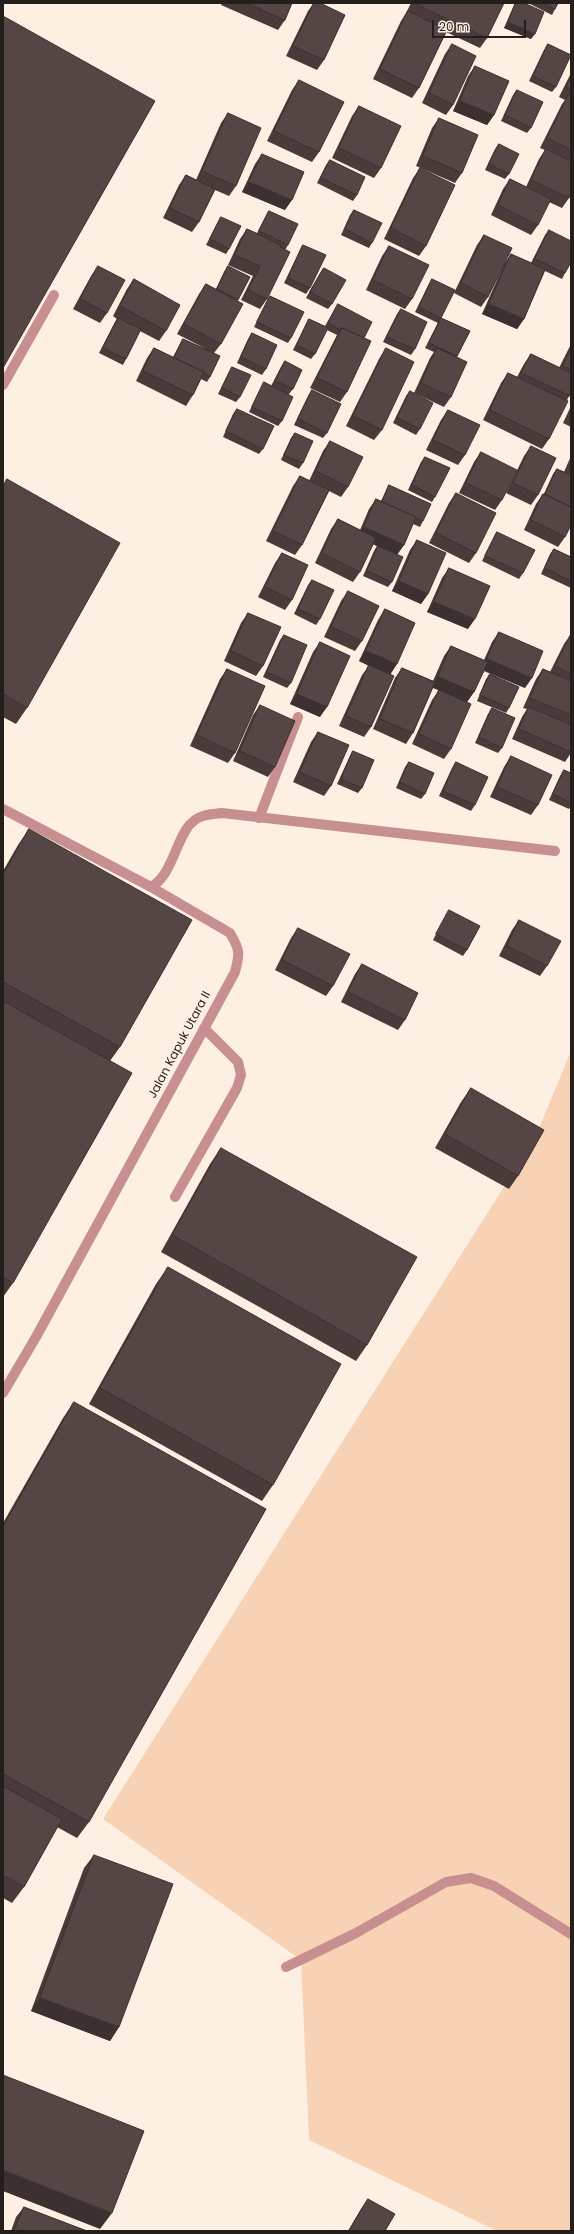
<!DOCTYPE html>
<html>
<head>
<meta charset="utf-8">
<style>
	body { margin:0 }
	#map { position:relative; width:574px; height:2234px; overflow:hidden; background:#feefe3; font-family:Poppins,sans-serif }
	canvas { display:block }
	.frame { position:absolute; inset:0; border:4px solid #241f1b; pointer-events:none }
	.scale { position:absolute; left:432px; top:20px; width:94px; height:18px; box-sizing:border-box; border:2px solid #241f1b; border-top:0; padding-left:5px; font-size:12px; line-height:14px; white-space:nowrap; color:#241f1b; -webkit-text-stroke:3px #feefe3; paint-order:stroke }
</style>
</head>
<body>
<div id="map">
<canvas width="574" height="2234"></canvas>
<div class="frame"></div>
<div class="scale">20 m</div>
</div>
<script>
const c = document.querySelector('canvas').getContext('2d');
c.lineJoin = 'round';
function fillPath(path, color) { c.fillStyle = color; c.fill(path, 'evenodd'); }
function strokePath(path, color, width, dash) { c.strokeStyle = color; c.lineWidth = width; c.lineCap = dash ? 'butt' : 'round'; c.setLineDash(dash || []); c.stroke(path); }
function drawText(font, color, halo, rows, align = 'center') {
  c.font = font + ' Poppins,sans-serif'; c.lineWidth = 4; c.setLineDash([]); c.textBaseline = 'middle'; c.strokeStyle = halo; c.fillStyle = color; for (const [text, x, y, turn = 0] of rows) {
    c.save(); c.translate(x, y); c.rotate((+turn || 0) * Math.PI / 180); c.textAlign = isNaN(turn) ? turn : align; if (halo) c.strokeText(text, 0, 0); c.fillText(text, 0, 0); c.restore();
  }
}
fillPath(new Path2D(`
	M 571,1051 L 571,2231 L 497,2231 L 309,2140 L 301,1960 L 103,1819 L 535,1138 Z`), '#f7d2b5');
strokePath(new Path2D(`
	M 3,385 L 54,295
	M 259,818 L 298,717
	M 175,1197 L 237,1088 L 241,1075 L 238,1062 L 204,1028
	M 3,1393 L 36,1337 L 235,972 C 240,953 240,950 230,933 L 151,887`), '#c78f90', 10);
strokePath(new Path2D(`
	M 3,809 L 151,887 C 177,873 176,823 203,816 C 209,814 216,814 222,813 L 555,851
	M 286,1967 L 356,1933 L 446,1882 L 471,1878 L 494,1886 L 571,1934`), '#c78f90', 10);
fillPath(new Path2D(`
	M 222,3 L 292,3 L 285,20 L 278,30 L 221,5 Z
	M 314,3 L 320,3 L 324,60 L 317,70 L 286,56 L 308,11 Z
	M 411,3 L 504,3 L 487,38 L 480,48 L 446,32 L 419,88 L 412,98 L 373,79 L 401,21 L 406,13 Z
	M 515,3 L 524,3 L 531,39 L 504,28 L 514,5 Z
	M 528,3 L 558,3 L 552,15 Z
	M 452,44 L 453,105 L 446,115 L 422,103 L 445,54 Z
	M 548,44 L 556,87 L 552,92 L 529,81 L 544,50 Z
	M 475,66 L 494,115 L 487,125 L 453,111 L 468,76 Z
	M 571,73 L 571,193 L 569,198 L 562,208 L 549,202 L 538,225 L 531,235 L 491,215 L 503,189 L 510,179 L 526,187 L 539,159 L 545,150 L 540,148 L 562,104 L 565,100 L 559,97 Z
	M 299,80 L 319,152 L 312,162 L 267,141 L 292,90 Z
	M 517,90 L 531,128 L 527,133 L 501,121 L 513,95 Z
	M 359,106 L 381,168 L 374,178 L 332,158 L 352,116 Z
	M 228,113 L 236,186 L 229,196 L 215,190 L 199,222 L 192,232 L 163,218 L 179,185 L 186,175 L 196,180 L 221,123 Z
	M 439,118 L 462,173 L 455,183 L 416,166 L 432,128 Z
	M 499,144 L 509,174 L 505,179 L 485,170 L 495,149 Z
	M 262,154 L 285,210 L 242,192 L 255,164 Z
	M 330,160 L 357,195 L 353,201 L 317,183 L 326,165 Z
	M 420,168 L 426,246 L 419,256 L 384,239 L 413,178 Z
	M 354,210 L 372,243 L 369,248 L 341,235 L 350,215 Z
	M 269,211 L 288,245 L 285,250 L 267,299 L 260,309 L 241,300 L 253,276 L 228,265 L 240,239 L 247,229 L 257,233 L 266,216 Z
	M 221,217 L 229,249 L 226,254 L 206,245 L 218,222 Z
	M 549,230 L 565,273 L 562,279 L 545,271 L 524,319 L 517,329 L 482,314 L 504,264 L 511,254 L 531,263 L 545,235 Z
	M 484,235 L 488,297 L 481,307 L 454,293 L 477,245 Z
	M 303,245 L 310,288 L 306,294 L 284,283 L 300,250 Z
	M 389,246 L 412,299 L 405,309 L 366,290 L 382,256 Z
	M 98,266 L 107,313 L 100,323 L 73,309 L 91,276 Z
	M 228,266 L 250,277 L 237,301 L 221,344 L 214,353 L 210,377 L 207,382 L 201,379 L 193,395 L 186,406 L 136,381 L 147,358 L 154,348 L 173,357 L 180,344 L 183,339 L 206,349 L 177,334 L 199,294 L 206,284 L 216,289 L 224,272 Z
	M 324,268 L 332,304 L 328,309 L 306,298 L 320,273 Z
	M 134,279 L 166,331 L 159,341 L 140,331 L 123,365 L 99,353 L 114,324 L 117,319 L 113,316 L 127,289 Z
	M 432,279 L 441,318 L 470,331 L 457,357 L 451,397 L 444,407 L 414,393 L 430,358 L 434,352 L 425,348 L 438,323 L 415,312 L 429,284 Z
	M 270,296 L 291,338 L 288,343 L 254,327 L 267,301 Z
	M 338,304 L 364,338 L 347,392 L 340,402 L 310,388 L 337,335 L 327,330 L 315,354 L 311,359 L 293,350 L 306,324 L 309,319 L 325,326 L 335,309 Z
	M 401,309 L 415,349 L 411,355 L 383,342 L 397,314 Z
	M 252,333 L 266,369 L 262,375 L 237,363 L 248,339 Z
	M 571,344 L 571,393 L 567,400 L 549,439 L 542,449 L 483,420 L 501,383 L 508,373 L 517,377 L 524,364 L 531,354 L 559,368 Z
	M 386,348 L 382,430 L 374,440 L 346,426 L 379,359 Z
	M 285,361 L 293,389 L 289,394 L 282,421 L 278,426 L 249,412 L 264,382 L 271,386 L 281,367 Z
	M 232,367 L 240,397 L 236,402 L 218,394 L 229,372 Z
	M 312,390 L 327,433 L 323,438 L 294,425 L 308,396 Z
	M 410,391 L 420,429 L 416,435 L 393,423 L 406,396 Z
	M 571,406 L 571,427 L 563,423 Z
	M 237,409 L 263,449 L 259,454 L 223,437 L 233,414 Z
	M 448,410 L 465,455 L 458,465 L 426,450 L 441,420 Z
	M 295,433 L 303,463 L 299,469 L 281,460 L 291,438 Z
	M 330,441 L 348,487 L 341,497 L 329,491 L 302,545 L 295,555 L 266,541 L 293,486 L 300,476 L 309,481 L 323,451 Z
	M 531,446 L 538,495 L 531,505 L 506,493 L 524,456 Z
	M 481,452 L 502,500 L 495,510 L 459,493 L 474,462 Z
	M 571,456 L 571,525 L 565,537 L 558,547 L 524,530 L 536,504 L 543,494 L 544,494 L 553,474 L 557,469 L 564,472 Z
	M 425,457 L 435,497 L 432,502 L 408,490 L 421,462 Z
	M 7,479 L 27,708 L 16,724 L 3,717 L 3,486 Z
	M 389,485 L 423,521 L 420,527 L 413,524 L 404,545 L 397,554 L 392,582 L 388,587 L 363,576 L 374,551 L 377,546 L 373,544 L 360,572 L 353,582 L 315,563 L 331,529 L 338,519 L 360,530 L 369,509 L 376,499 L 381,501 Z
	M 456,493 L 476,553 L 469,563 L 429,543 L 449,503 Z
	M 497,532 L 523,573 L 519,579 L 482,561 L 494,537 Z
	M 417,540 L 428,594 L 421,604 L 392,591 L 410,550 Z
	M 554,549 L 571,557 L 571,588 L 541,574 L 550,554 Z
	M 282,553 L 292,600 L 285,610 L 258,597 L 275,563 Z
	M 449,568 L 468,629 L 427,612 L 442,578 Z
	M 312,580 L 320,619 L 316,625 L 294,614 L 308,585 Z
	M 348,591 L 362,641 L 355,651 L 324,637 L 341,601 Z
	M 385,609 L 390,674 L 371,727 L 364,737 L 339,726 L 362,675 L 369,666 L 359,661 L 378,620 Z
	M 248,613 L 263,666 L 256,676 L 224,661 L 241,623 Z
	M 499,632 L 525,688 L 484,671 L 474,692 L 467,702 L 451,749 L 444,759 L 412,744 L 432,700 L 439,690 L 433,688 L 413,733 L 406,744 L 373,729 L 395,678 L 402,668 L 433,681 L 444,656 L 451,646 L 484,660 L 492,642 Z
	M 571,634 L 571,753 L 565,762 L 512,739 L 522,717 L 527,709 L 523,708 L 536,679 L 543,669 L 550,672 L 564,644 Z
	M 284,635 L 291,683 L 287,688 L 263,677 L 280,640 Z
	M 320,642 L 320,717 L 290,704 L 313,652 Z
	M 227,669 L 235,753 L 228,763 L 190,746 L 220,679 Z
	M 490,674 L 509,708 L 506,713 L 477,701 L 486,679 Z
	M 260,705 L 275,767 L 268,777 L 233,761 L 253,715 Z
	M 492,708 L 502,748 L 498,753 L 475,743 L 488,714 Z
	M 318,732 L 331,786 L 324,796 L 293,782 L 311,742 Z
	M 353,751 L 362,788 L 358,793 L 337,784 L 350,756 Z
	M 511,756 L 538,805 L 531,815 L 490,797 L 504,767 Z
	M 409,762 L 425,794 L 421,799 L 396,788 L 405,767 Z
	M 456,762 L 475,805 L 471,811 L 439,796 L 452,768 Z
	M 564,770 L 571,773 L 571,806 L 569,809 L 549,800 L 560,776 Z
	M 29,829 L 120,1047 L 110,1061 L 13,1283 L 3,1297 L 3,871 L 18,845 Z
	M 449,910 L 467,950 L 463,956 L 433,940 L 446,915 Z
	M 519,920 L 547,966 L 540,976 L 499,956 L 512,930 Z
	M 298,928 L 333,986 L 326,996 L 275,970 L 291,938 Z
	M 362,964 L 405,1020 L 398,1030 L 341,1002 L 355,974 Z
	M 471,1088 L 518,1176 L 509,1189 L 435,1148 L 461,1102 Z
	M 221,1148 L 367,1345 L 356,1361 L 161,1252 L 210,1164 Z
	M 168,1267 L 273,1485 L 262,1501 L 89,1404 L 156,1284 Z
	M 74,1402 L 89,1822 L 77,1838 L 57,1827 L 24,1887 L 12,1903 L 3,1898 L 3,1523 L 63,1418 Z
	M 94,1855 L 119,2027 L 110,2041 L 31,2011 L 84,1868 Z
	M 368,2199 L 385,2231 L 348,2231 L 361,2209 Z
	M 24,2207 L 87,2231 L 11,2231 L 16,2217 Z`), '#493b3a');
fillPath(new Path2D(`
	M 508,22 L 535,34 L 531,39 L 504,28 Z
	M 460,101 L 494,115 L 487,125 L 453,111 Z
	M 249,182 L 292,200 L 285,210 L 242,192 Z
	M 489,304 L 524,319 L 517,329 L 482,314 Z
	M 364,527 L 404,545 L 397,555 L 357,537 Z
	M 399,581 L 428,594 L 421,604 L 392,591 Z
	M 434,602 L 475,619 L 468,629 L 427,612 Z
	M 366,651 L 397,664 L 390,675 L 359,661 Z
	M 487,659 L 532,678 L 525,688 L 480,669 Z
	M 438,677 L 474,692 L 467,702 L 431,687 Z
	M 297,694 L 327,707 L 320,717 L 290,704 Z
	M 40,1998 L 119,2027 L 110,2041 L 31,2011 Z
	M 3,2170 L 112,2213 L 100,2229 L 3,2191 Z`), '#3c3030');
const building = new Path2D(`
	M 247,3 L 292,3 L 285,20 Z
	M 314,3 L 320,3 L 345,15 L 324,60 L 293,46 Z
	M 414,3 L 504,3 L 487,38 Z
	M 516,3 L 524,3 L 544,12 L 535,34 L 508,22 Z
	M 542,3 L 558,3 L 555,9 Z
	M 408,11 L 447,30 L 419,88 L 380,69 Z
	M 3,16 L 155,101 L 3,368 Z
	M 452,44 L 476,56 L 453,105 L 429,93 Z
	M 548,44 L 571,55 L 556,87 L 533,76 Z
	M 475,66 L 509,81 L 494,115 L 460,101 Z
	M 571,77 L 571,89 L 566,87 Z
	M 299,80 L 344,102 L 319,152 L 274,131 Z
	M 517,90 L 543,102 L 531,128 L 505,115 Z
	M 569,94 L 571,94 L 571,150 L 547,138 Z
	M 359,106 L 401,126 L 381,168 L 339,148 Z
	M 228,113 L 261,128 L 236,186 L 202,171 Z
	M 439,118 L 478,135 L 462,173 L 423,156 Z
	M 499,144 L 519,154 L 509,174 L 489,164 Z
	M 546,149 L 571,161 L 571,193 L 569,198 L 531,180 Z
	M 262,154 L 304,172 L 292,200 L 249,182 Z
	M 330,160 L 365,177 L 357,195 L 321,178 Z
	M 420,168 L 455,185 L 426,246 L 391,228 Z
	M 186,175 L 215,189 L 199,222 L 170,208 Z
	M 510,179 L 551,199 L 538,225 L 498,205 Z
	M 354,210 L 382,223 L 372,243 L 345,229 Z
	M 269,211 L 298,224 L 288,245 L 259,231 Z
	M 221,217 L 241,226 L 229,249 L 210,239 Z
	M 247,229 L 281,245 L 280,247 L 290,252 L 267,299 L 248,290 L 260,266 L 235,255 Z
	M 549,230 L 571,241 L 571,262 L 565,273 L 535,259 Z
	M 484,235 L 512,248 L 488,297 L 461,283 Z
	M 303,245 L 326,255 L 310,288 L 288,278 Z
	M 389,246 L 429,265 L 412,299 L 373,280 Z
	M 511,254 L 545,269 L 524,319 L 489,304 Z
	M 98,266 L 125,280 L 107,313 L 80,299 Z
	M 228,266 L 250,277 L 238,300 L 217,289 Z
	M 324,268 L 346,280 L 332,304 L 310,292 Z
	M 134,279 L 180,305 L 166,331 L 120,306 Z
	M 432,279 L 455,290 L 441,318 L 419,307 Z
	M 206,284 L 243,304 L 221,344 L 184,324 Z
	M 270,296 L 304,312 L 291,338 L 257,322 Z
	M 338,304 L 372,322 L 364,338 L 342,328 L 341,330 L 328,323 Z
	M 401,309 L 427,322 L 415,349 L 387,337 Z
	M 118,318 L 141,329 L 126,359 L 103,348 Z
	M 441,318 L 470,331 L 457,356 L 429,343 Z
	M 309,319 L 328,328 L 315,354 L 297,345 Z
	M 342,328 L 371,341 L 347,392 L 317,378 Z
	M 252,333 L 277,345 L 266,369 L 241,357 Z
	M 183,339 L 220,356 L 210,377 L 204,373 L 204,372 L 174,358 Z
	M 154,348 L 204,372 L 193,395 L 143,371 Z
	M 386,348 L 414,362 L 382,430 L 353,416 Z
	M 437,348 L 467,362 L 451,397 L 421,383 Z
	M 571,348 L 571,370 L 563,366 Z
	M 531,354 L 571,373 L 571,393 L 570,396 L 521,373 Z
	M 285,361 L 302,370 L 293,389 L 275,381 Z
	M 232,367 L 251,375 L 240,397 L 222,388 Z
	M 508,373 L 568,401 L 549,439 L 490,410 Z
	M 264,382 L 293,397 L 282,421 L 252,407 Z
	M 312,390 L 341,404 L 327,433 L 298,419 Z
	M 410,391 L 433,403 L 420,429 L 397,418 Z
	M 237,409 L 274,426 L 263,449 L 226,431 Z
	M 448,410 L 480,425 L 465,455 L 433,440 Z
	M 295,433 L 313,441 L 303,463 L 284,455 Z
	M 330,441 L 363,457 L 348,487 L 316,471 Z
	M 531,446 L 556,458 L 538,495 L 513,483 Z
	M 481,452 L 517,470 L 502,500 L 466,483 Z
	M 425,457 L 450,468 L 435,497 L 412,485 Z
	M 557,469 L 571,475 L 571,507 L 545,494 Z
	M 300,476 L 329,490 L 302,545 L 273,531 Z
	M 7,479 L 120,543 L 27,708 L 3,694 L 3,487 Z
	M 389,485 L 431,504 L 423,521 L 415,518 L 416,517 L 382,502 Z
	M 456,493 L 496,513 L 476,553 L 436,533 Z
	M 543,494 L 571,507 L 571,525 L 565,537 L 531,520 Z
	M 376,499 L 416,517 L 404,545 L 364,527 Z
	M 338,519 L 376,538 L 360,572 L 322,553 Z
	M 497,532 L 535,550 L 523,573 L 485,556 Z
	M 417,540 L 446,553 L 428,594 L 399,581 Z
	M 378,546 L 403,557 L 392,582 L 367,571 Z
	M 554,549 L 571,557 L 571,581 L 545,568 Z
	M 282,553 L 308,565 L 292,600 L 265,587 Z
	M 449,568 L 490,586 L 475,619 L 434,602 Z
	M 312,580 L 334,590 L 320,619 L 298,609 Z
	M 348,591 L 379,606 L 362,641 L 331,627 Z
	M 385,609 L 415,623 L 397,664 L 366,651 Z
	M 248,613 L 281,627 L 263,666 L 231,651 Z
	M 499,632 L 543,651 L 532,678 L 487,659 Z
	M 571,634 L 571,674 L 555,666 Z
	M 284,635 L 307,645 L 291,683 L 267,672 Z
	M 320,642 L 350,656 L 327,707 L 297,694 Z
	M 451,646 L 488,662 L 474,692 L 438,677 Z
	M 369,665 L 394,676 L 371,727 L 346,716 Z
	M 402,668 L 435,682 L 413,733 L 380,719 Z
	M 227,669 L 265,686 L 235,753 L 197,735 Z
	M 543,669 L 571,681 L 571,715 L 530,698 Z
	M 490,674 L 519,687 L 509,708 L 480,695 Z
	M 439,690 L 471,704 L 451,749 L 419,734 Z
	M 260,705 L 295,721 L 275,767 L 240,751 Z
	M 529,707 L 571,725 L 571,752 L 519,729 Z
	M 492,708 L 515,718 L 502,748 L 479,737 Z
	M 318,732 L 349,745 L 331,786 L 300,772 Z
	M 353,751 L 374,760 L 362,788 L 341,779 Z
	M 511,756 L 552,775 L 538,805 L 497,787 Z
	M 409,762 L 434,773 L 425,794 L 400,782 Z
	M 456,762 L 488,777 L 475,805 L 443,791 Z
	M 564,770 L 571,773 L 571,803 L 553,794 Z
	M 29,829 L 192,920 L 120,1047 L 3,982 L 3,875 Z
	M 449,910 L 480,926 L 467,950 L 436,934 Z
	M 519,920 L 561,941 L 547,966 L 507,946 Z
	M 298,928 L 350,954 L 333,986 L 282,960 Z
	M 362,964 L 418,993 L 405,1020 L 348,992 Z
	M 3,1001 L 132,1073 L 13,1283 L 3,1277 Z
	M 471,1088 L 544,1130 L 518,1176 L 445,1134 Z
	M 221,1148 L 417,1257 L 367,1345 L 172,1235 Z
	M 168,1267 L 341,1364 L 273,1485 L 100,1388 Z
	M 74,1402 L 266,1509 L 89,1822 L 3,1774 L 3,1527 Z
	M 3,1786 L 62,1819 L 24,1887 L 3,1875 Z
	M 94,1855 L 173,1884 L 119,2027 L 40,1998 Z
	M 3,2075 L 144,2131 L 112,2213 L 3,2170 Z
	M 368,2199 L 395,2214 L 385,2231 L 349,2231 Z
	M 24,2207 L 87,2231 L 14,2231 Z`);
fillPath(building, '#554544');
strokePath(building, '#3c3030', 1);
drawText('12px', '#241f1b', '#feefe3', [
	["Jalan Kapuk Utara II",180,1045,-62]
]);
</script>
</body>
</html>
